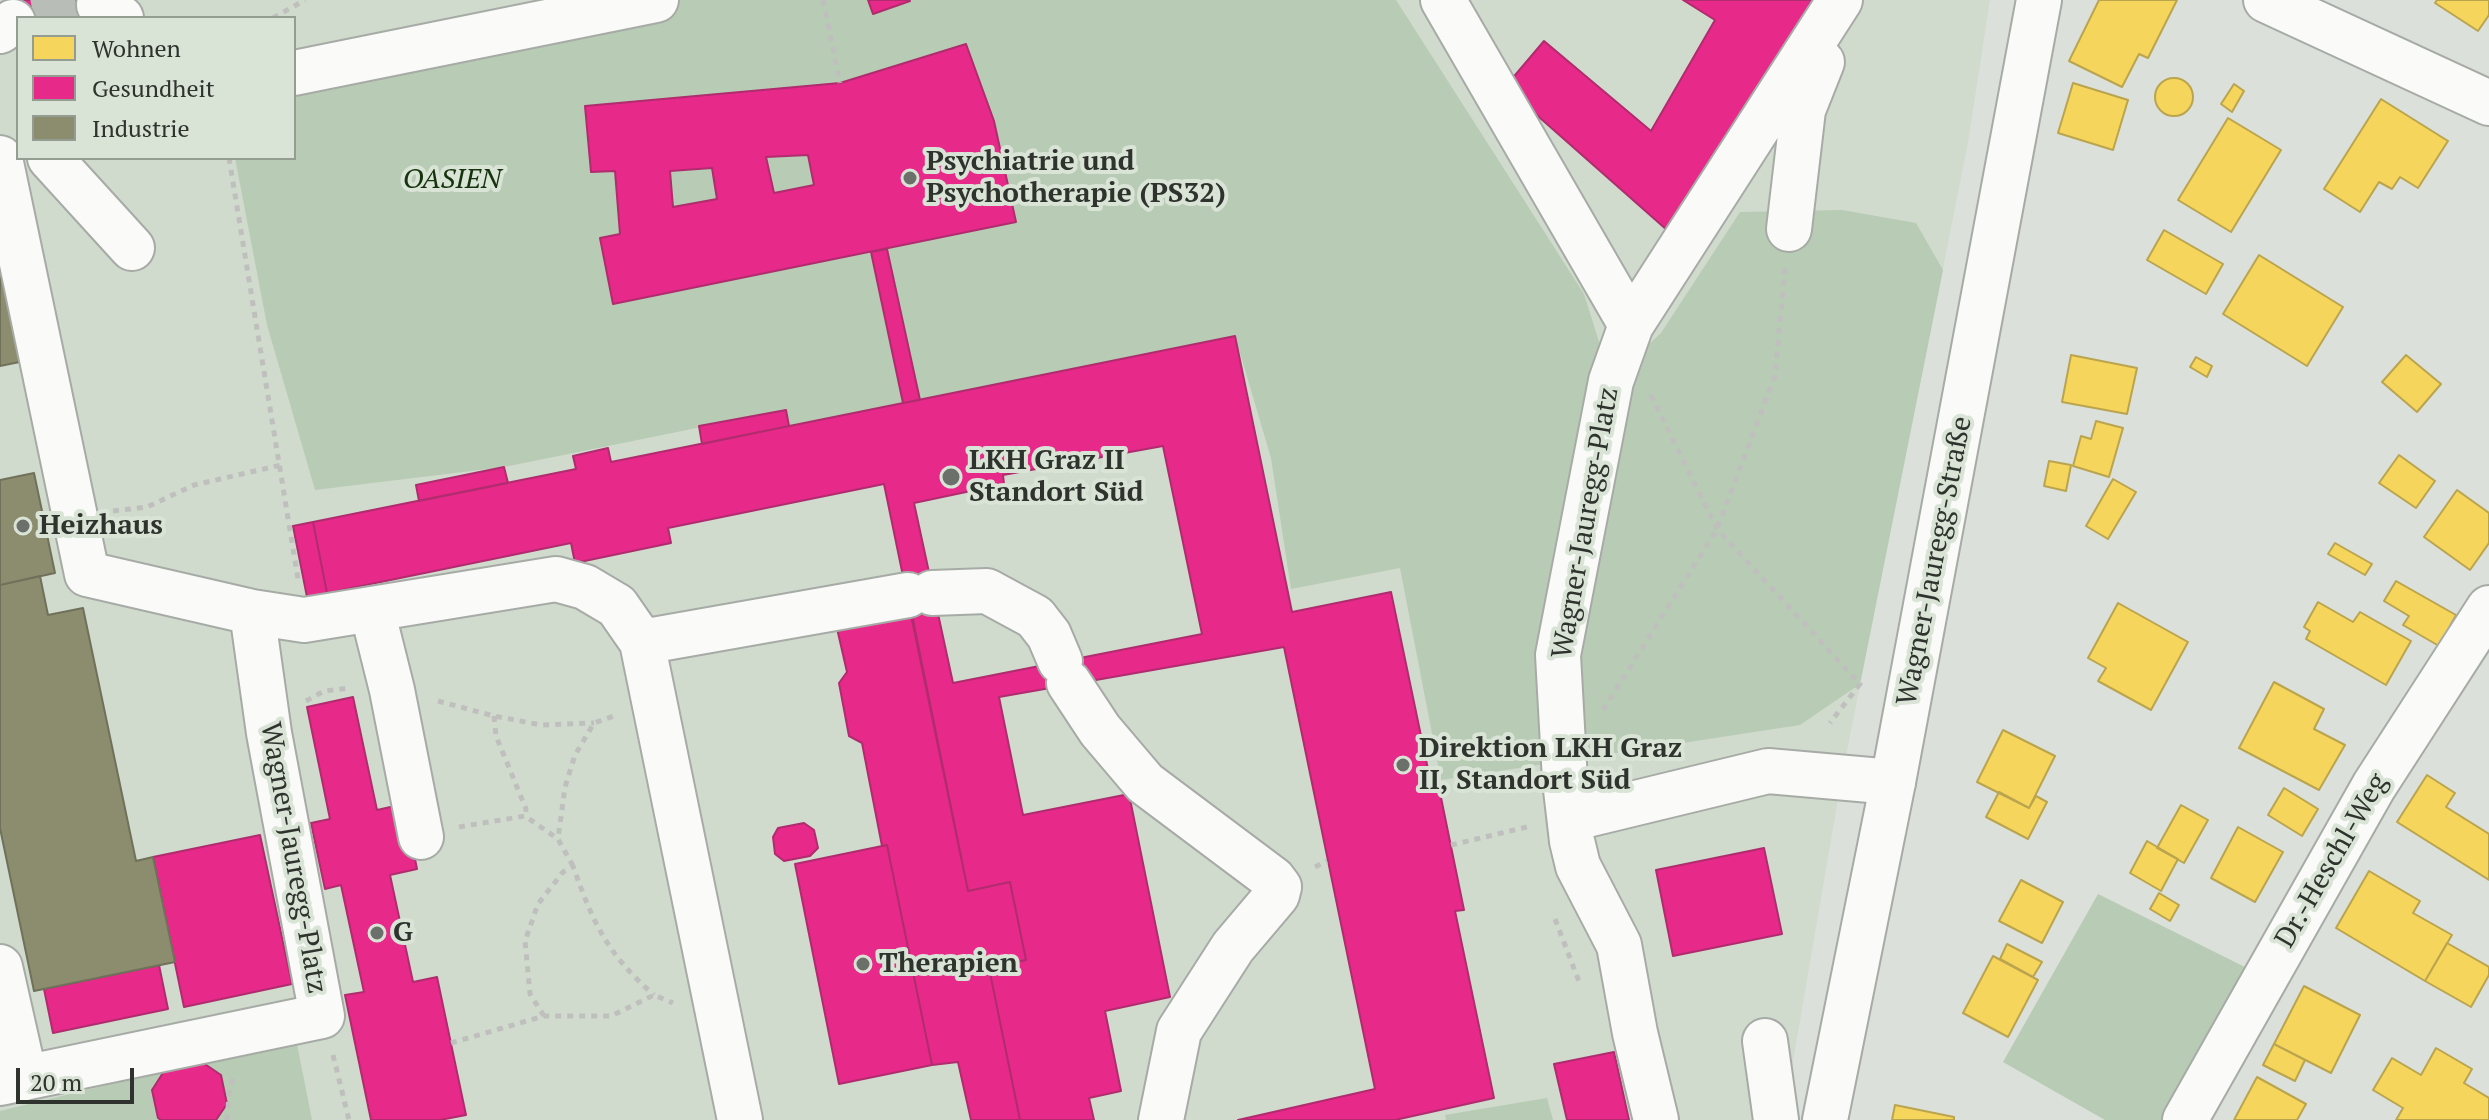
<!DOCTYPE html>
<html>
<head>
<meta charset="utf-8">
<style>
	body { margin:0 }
	#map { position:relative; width:2489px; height:1120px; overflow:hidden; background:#dbe0da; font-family:"PT Serif",serif }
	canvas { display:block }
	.legend { position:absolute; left:16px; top:16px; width:280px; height:144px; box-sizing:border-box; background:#d9e4d6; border:2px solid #959d92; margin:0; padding:10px 14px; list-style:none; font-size:24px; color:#2f332d }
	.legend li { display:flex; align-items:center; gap:16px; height:40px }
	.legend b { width:40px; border:2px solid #959d92 }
	.scale { position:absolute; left:16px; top:1068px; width:118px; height:36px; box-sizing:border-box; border:4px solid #2f332d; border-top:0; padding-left:10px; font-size:24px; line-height:28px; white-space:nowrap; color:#2f332d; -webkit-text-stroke:6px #d9e4d6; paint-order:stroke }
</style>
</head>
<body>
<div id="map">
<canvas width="2489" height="1120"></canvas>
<ul class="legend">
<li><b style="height:22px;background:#f6d55c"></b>Wohnen</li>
<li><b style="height:22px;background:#e7298a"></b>Gesundheit</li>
<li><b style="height:22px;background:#8c8c6e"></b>Industrie</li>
</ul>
<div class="scale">20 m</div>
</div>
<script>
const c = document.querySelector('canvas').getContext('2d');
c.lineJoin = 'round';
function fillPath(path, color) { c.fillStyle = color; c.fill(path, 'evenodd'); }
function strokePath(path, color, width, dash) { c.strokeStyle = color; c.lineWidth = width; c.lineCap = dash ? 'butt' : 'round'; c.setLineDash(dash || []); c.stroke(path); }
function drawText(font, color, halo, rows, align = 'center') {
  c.font = font + ' "PT Serif",serif'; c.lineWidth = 8; c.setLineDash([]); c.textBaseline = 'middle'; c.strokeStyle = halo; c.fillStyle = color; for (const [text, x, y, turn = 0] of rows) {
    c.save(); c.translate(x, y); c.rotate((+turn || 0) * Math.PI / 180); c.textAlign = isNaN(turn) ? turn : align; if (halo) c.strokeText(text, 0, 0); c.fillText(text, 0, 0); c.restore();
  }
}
fillPath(new Path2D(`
	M 0,0 L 1990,0 L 1968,143 L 1842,776 L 1783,1120 L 0,1120 ZM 18,18 L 294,18 L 294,158 L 18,158 Z`), '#d0dbcd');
fillPath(new Path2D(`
	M 550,0 L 1396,0 L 1584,294 L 1611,380 L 1661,333 L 1740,212 L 1842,210 L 1916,223 L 1943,270 L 1860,684 L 1800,725 L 1441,780 L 1400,568 L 1291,589 L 1271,458 L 1235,336 L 789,426 L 786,410 L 504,467 L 315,490 L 267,325 L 235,158 L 294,158 L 294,94 Z
	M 2098,894 L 2245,967 L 2162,1120 L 2105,1120 L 2003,1062 Z
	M 296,1039 L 312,1120 L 0,1120 L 0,1111 Z
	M 1547,1098 L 1553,1120 L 1446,1120 L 1445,1115 Z`), '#b8cbb4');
const homes = new Path2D(`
	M 2099,0 L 2177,0 L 2148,58 L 2139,54 L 2122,87 L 2069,61 Z
	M 2437,0 L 2489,0 L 2489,15 L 2478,31 L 2435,3 Z
	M2155 97a19 19 0 1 1 38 0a19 19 0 1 1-38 0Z
	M 2073,83 L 2128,100 L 2113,150 L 2058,133 Z
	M 2234,84 L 2244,91 L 2232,112 L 2221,104 Z
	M 2381,99 L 2448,141 L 2418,188 L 2400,177 L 2392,189 L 2379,182 L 2360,212 L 2324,189 Z
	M 2228,118 L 2281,150 L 2231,232 L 2178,200 Z
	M 2164,230 L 2223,264 L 2206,294 L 2147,260 Z
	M 2259,255 L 2343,307 L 2307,366 L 2223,314 Z
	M 2071,355 L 2137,368 L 2127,414 L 2062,402 Z
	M 2406,355 L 2441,384 L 2417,412 L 2382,382 Z
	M 2196,357 L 2212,366 L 2207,377 L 2190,367 Z
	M 2096,421 L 2123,428 L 2109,477 L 2073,466 L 2081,436 L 2091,439 Z
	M 2399,455 L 2435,481 L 2416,508 L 2379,483 Z
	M 2049,461 L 2071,465 L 2066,491 L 2044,486 Z
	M 2113,479 L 2136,492 L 2108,539 L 2086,526 Z
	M 2457,490 L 2489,513 L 2489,543 L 2470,570 L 2424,537 Z
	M 2335,543 L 2372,564 L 2365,575 L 2328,554 Z
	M 2396,581 L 2456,615 L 2439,646 L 2403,625 L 2409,616 L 2384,601 Z
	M 2318,602 L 2353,622 L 2360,612 L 2411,641 L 2386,685 L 2306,639 L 2310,631 L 2304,627 Z
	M 2118,603 L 2188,642 L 2151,710 L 2098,681 L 2106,668 L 2088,658 Z
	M 2274,682 L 2324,709 L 2314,729 L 2345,745 L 2319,790 L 2239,748 Z
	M 2003,730 L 2055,756 L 2029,808 L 1977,782 Z
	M 2427,775 L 2455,793 L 2446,807 L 2489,834 L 2489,880 L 2397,822 Z
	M 2284,788 L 2318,809 L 2302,836 L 2268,815 Z
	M 1999,792 L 2029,808 L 2036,796 L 2047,802 L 2028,839 L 1986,817 Z
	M 2181,805 L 2208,820 L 2184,863 L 2157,848 Z
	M 2238,827 L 2283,852 L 2255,902 L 2211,878 Z
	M 2147,841 L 2178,859 L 2161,891 L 2130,873 Z
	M 2369,871 L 2420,901 L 2413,913 L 2452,935 L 2425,981 L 2336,928 Z
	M 2021,880 L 2063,902 L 2042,943 L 1999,921 Z
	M 2159,893 L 2179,905 L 2170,921 L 2150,909 Z
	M 2447,943 L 2489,967 L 2489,975 L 2471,1007 L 2425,981 Z
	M 2007,944 L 2042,962 L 2033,977 L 2000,959 Z
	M 1993,956 L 2038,980 L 2008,1037 L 1963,1013 Z
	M 2304,986 L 2360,1015 L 2331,1073 L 2274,1044 Z
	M 2274,1044 L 2305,1060 L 2295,1081 L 2263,1065 Z
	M 2436,1048 L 2472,1069 L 2464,1083 L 2489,1098 L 2489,1120 L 2396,1120 L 2403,1108 L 2373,1090 L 2392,1058 L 2421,1075 Z
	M 2257,1077 L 2306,1104 L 2297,1120 L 2234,1120 Z
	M 1895,1105 L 1954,1117 L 1954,1120 L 1892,1120 Z`);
fillPath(homes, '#f6d55c');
strokePath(homes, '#baa44e', 2);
const health = new Path2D(`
	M 9,0 L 98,0 L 102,18 L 18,18 L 18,44 Z
	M 868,0 L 909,0 L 910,1 L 873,14 Z
	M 1683,0 L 1813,0 L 1809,5 L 1817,16 L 1676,238 L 1505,87 L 1544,41 L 1651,131 L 1715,20 Z
	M 966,44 L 994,121 L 1016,222 L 613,304 L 600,238 L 620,234 L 615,171 L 591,172 L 585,106 L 840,83 ZM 808,155 L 814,185 L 774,193 L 766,157 ZM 712,168 L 717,199 L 673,207 L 670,171 Z
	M 887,249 L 920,400 L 903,403 L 871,252 Z
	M 1235,336 L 1292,612 L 1391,592 L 1430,779 L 1437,778 L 1464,910 L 1455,911 L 1494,1098 L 1395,1120 L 1238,1120 L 1375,1089 L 1284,647 L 999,697 L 1023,815 L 1129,794 L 1170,997 L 1105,1011 L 1121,1091 L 1089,1098 L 1094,1120 L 1020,1120 L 989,968 L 1026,960 L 1010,882 L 968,891 L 884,484 L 668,528 L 671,543 L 575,563 L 571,543 L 327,593 L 313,522 L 576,469 L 573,456 L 608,448 L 611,462 ZM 1163,446 L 1202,634 L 953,683 L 914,503 L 1004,484 L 1003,475 Z
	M 786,410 L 789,426 L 702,444 L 699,426 Z
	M 504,467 L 508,483 L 419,501 L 416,485 Z
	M 313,522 L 327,593 L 307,597 L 293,526 Z
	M 911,610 L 968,891 L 1010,882 L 1026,960 L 989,968 L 1020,1120 L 971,1120 L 958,1062 L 932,1065 L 887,845 L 882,846 L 862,743 L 849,736 L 839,683 L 847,672 L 836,624 Z
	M 353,697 L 377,810 L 404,804 L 417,869 L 390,875 L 413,982 L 437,977 L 466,1115 L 440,1120 L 371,1120 L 345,995 L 364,992 L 341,885 L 325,889 L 311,823 L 330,819 L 307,707 Z
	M 804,823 L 814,830 L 818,848 L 810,856 L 784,861 L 775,854 L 773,837 L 778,828 Z
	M 260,835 L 292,984 L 184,1007 L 153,857 Z
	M 887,845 L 932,1065 L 839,1084 L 795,864 Z
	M 1764,848 L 1782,934 L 1673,956 L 1656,870 Z
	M 159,965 L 168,1009 L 53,1033 L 44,989 Z
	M 1614,1052 L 1629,1120 L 1567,1120 L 1554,1064 Z
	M 196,1058 L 221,1075 L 227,1104 L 216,1120 L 161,1120 L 158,1118 L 152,1090 L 168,1065 Z`);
fillPath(health, '#e7298a');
strokePath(health, '#b02c6e', 2);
const industry = new Path2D(`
	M 0,207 L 39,358 L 0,366 Z
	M 34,473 L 55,573 L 0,585 L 0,480 Z
	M 40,576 L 48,615 L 83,608 L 136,861 L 153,857 L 175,962 L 34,991 L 0,828 L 0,585 Z`);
fillPath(industry, '#8c8c6e');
strokePath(industry, '#70715a', 2);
strokePath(new Path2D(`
	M 34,18 L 99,5`), '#b9bdb7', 44, [44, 22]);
const minor = new Path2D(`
	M 1443,0 L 1631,325
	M 2266,0 L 2489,103
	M 99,5 L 121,18
	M 0,31 L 13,22
	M 294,73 L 656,0
	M 0,158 L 87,574 L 252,612 L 269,733 L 322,1016 L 0,1083
	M 50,158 L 132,248
	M 1789,229 L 1803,110 L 1822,62
	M 932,593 L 987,591 L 1035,617 L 1049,635 L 1060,661
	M 372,610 L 392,690 L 421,837
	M 252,612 L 304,620 L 556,579 L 585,587 L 617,606 L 642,642 L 740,1120
	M 642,642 L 908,595
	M 1069,683 L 1100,730 L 1145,783 L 1273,879 L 1279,887 L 1277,895 L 1233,947 L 1179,1031 L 1161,1120
	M 1570,819 L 1768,771 L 1893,782
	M 0,967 L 25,1078
	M 1765,1041 L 1776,1120
	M 1656,1120 L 1635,1033 L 1619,945 L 1578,866 L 1572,841 L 1565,781 L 1558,655 L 1611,381 L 1631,325 L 1840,0
	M 2185,1120 L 2374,786 L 2489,608`);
const major = new Path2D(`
	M 1825,1120 L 1893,782 L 2039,0`);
strokePath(minor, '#a7aba6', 48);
strokePath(major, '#a7aba6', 48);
strokePath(new Path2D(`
	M 823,0 L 840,83
	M 273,18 L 305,0
	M 229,158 L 298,579
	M 1651,395 L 1717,529 L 1860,684 L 1830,723
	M 113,511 L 147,507 L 194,485 L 281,465
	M 306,701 L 324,691 L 350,688
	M 438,701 L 494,716 L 541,725 L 594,723
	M 1603,710 L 1717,529 L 1775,376 L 1785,268
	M 494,716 L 496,736 L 526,809 L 525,816
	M 459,827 L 525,816 L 558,839
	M 1451,845 L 1527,827
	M 573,866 L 558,839 L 565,787 L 575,755 L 594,723 L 614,716
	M 1315,867 L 1327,861
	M 1555,919 L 1580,984
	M 544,1016 L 530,994 L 525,941 L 538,904 L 563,872 L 573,866 C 593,923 607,954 654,995
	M 451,1043 L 544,1016 L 611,1016 L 654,995 L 673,1003
	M 333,1055 L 349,1120
	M 227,1120 L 230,1085 L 235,1077`), '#bfc0be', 5, [6, 6]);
strokePath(minor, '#fafaf9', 44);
strokePath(major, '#fafaf9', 44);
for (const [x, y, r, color] of [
	[910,178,8,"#6b706a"],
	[951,477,10,"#6b706a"],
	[23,526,8,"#6b706a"],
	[1403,765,8,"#6b706a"],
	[377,933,8,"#6b706a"],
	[863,964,8,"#6b706a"]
]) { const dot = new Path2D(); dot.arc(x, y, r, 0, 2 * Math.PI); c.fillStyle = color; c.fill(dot); strokePath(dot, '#d9e4d6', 3); }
drawText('bold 28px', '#2f332d', '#d9e4d6', [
	["Psychiatrie und",926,162],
	["Psychotherapie (PS32)",926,194],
	["LKH Graz II",969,461],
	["Standort Süd",969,493],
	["Heizhaus",39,526],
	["Direktion LKH Graz",1419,749],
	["II, Standort Süd",1419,781],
	["G",393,933],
	["Therapien",879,964]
], 'left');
drawText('italic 28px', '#15330c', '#d9e4d6', [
	["OASIEN",452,180]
]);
drawText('28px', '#2f332d', '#d9e4d6', [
	["Wagner-Jauregg-Platz",1586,523,-80],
	["Wagner-Jauregg-Straße",1935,561,-79],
	["Wagner-Jauregg-Platz",293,858,80],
	["Dr.-Heschl-Weg",2332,861,-60]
]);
</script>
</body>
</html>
